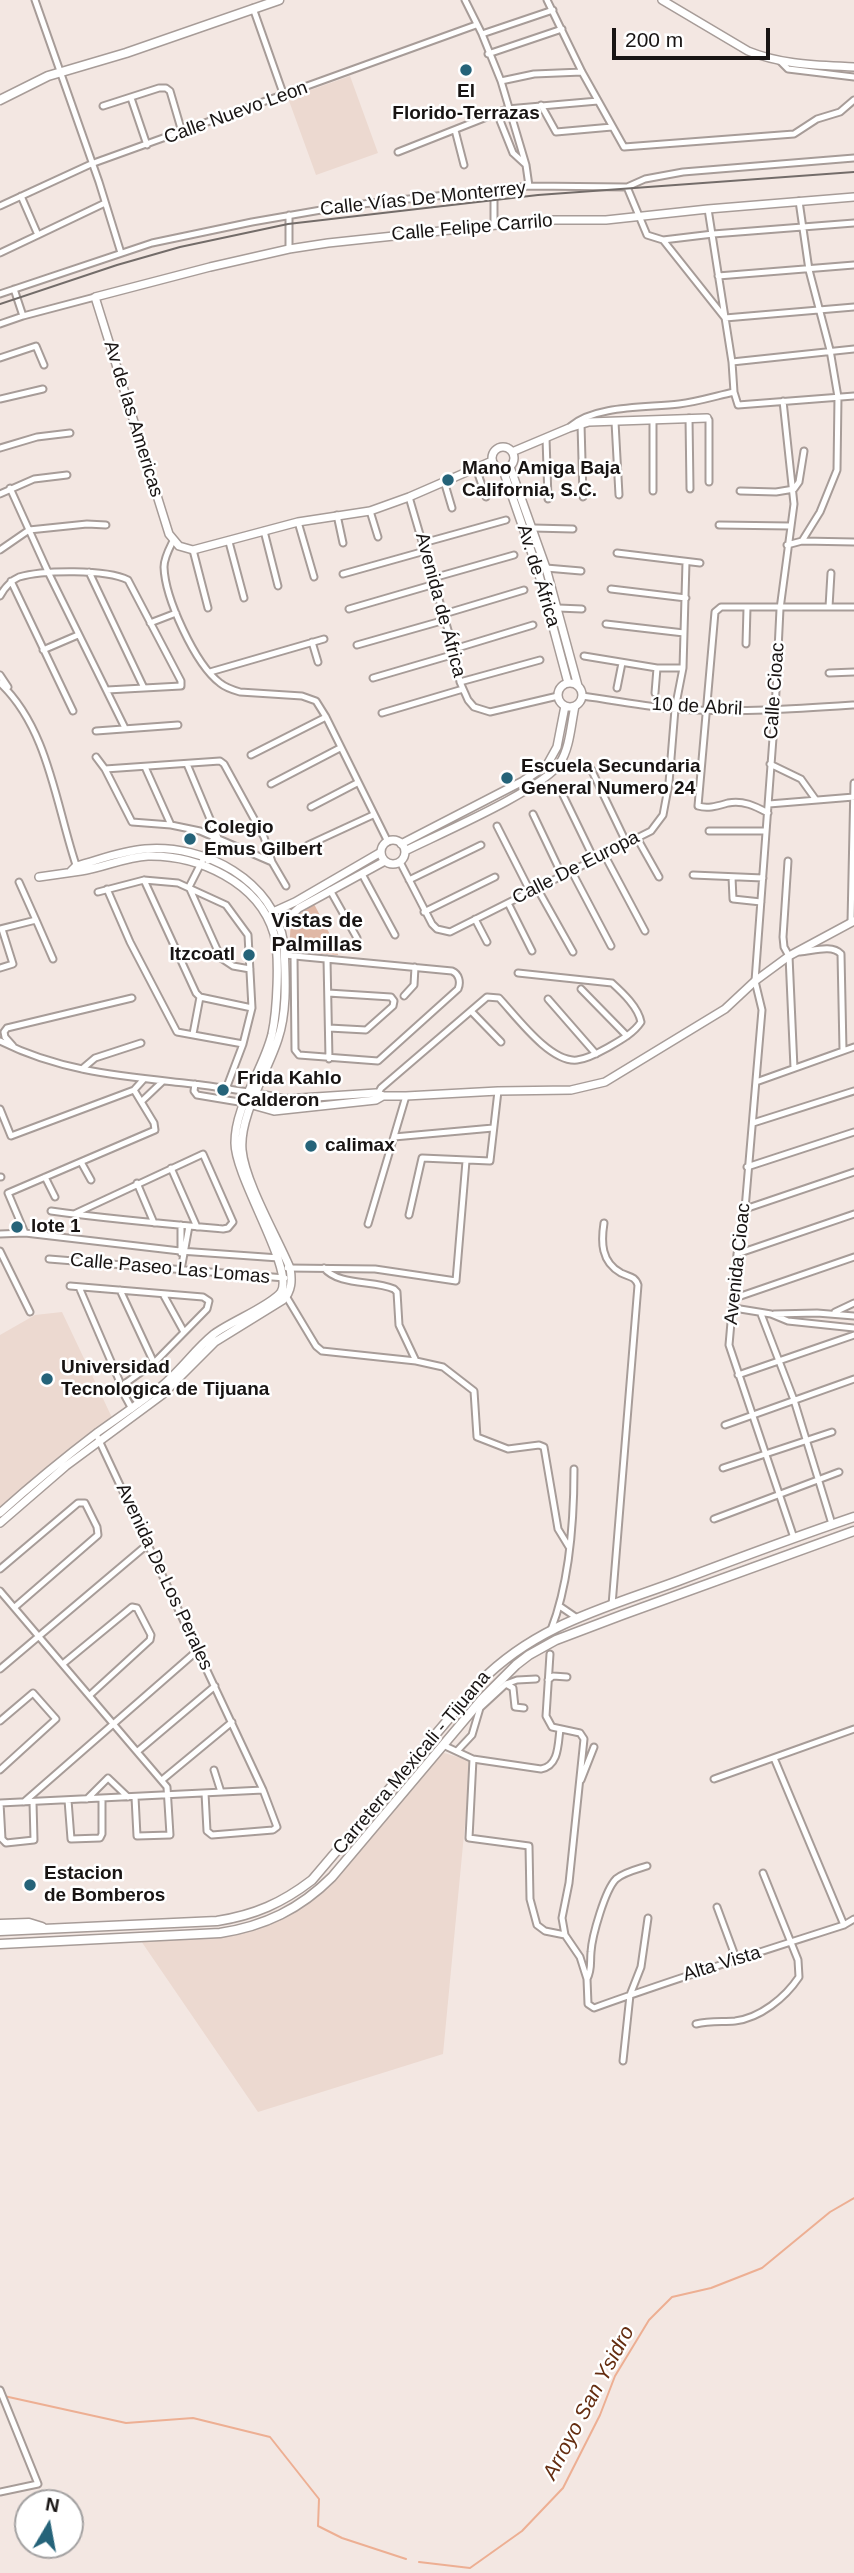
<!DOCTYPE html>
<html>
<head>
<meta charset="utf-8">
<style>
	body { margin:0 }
	#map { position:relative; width:854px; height:2573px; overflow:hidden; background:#f3e7e2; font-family:Helvetica,sans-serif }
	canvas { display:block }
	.north { position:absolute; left:14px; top:2489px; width:70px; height:70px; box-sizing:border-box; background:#fff; border:2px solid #a3a1a1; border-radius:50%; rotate:10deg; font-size:19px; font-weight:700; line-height:28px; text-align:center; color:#181413 }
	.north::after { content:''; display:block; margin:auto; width:24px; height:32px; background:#256379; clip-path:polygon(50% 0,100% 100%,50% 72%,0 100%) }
	.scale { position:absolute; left:612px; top:28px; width:158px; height:32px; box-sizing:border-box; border:4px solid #181413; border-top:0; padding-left:9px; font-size:21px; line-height:24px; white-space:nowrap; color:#181413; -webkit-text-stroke:5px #fff; paint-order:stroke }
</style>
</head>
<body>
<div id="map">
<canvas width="854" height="2573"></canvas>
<div class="north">N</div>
<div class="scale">200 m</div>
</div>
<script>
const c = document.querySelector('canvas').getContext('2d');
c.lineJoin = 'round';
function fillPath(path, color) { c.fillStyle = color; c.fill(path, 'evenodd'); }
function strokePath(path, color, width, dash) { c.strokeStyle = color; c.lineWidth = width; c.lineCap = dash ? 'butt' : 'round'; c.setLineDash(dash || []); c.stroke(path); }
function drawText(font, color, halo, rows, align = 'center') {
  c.font = font + ' Helvetica,sans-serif'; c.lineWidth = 5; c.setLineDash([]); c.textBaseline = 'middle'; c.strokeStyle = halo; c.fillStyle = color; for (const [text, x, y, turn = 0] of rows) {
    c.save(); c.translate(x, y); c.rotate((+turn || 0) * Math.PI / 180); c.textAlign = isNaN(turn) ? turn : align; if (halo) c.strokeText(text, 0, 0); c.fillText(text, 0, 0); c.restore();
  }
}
fillPath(new Path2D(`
	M 350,76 L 378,153 L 316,175 L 288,98 Z
	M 62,1312 L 115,1424 L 0,1515 L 0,1335 L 35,1315 Z
	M 441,1752 L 471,1761 L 443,2054 L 258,2112 L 139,1938 L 248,1929 L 307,1900 Z`), '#ecd9d0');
fillPath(new Path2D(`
	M 314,904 L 337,948 L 338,955 L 289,951 L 291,920 Z`), '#e0b8a6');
strokePath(new Path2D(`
	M 4,2396 L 126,2423 L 193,2418 L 270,2437 L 319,2499 L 318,2526 L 342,2538 L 406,2559
	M 419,2562 L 470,2568 L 522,2531 L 563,2488 L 600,2415 L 615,2376 L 649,2320 L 672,2297 L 711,2288 L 762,2268 L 830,2212 L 854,2198`), '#edaf93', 2);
const street = new Path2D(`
	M 35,0 L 99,182 L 121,253
	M 465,0 L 482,34 L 501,81 L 526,165 L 529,186
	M 547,0 L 582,72 L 624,147 L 794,134 L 817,119 L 840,112 L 854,100
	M 253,8 L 284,96
	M 482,34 L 553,10
	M 488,54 L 562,29
	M 780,61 L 788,69 L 854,77
	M 501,81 L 534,74 L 582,72
	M 131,98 L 147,145
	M 541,105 L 556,132 L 612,127
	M 103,106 L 159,88 L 166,88 L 170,91 L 182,132
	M 497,113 L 513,153 L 525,164
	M 455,130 L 464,165
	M 398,152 L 507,109 L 598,101
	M 627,187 L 647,235 L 663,240 L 725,318 L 854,307
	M 494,192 L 494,225
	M 21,196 L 38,235 L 105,203
	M 799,201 L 809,270 L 830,350 L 838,397 L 837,470 L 820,512 L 802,541
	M 0,206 L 91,164 L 476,25
	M 708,209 L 732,362 L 734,392 L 738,405 L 854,396
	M 663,240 L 713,234 L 854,223
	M 289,249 L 289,215
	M 0,253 L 38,235
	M 718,276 L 854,265
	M 14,289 L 23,316
	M 0,294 L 152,243 L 252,222 L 344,206 L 529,186 L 627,187 L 645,179 L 683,172 L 854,158
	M 0,324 L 23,316 L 95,297
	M 0,358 L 36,346 L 44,365
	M 732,362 L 854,349
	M 0,399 L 43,389
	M 783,401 L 794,504 L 780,609 L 775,711 L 755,981 L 762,1010 L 745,1209 L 737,1254 L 729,1345 L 794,1538
	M 689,418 L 690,489
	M 707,418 L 709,420 L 709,482
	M 615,422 L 619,495
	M 581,424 L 583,497
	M 571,426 C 596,405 647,408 679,404 C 697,402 716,396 734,392
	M 546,438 L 548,499
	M 0,448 L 37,437 L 70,433
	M 476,468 L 486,497
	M 444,481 L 452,508
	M 10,488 L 49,574 L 125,728
	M 653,491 L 653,420
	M 740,491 L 776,492 L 794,489 L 799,482 L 804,451
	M 0,494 L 34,479 L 67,475
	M 409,497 L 455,654 L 460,682 L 468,700 L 474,707 L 490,712 L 558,696
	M 370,511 L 378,537
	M 337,515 L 343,543
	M 298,522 L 314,577
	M 719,525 L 790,526
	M 533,528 L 573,529
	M 264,531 L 278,586
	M 173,541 C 169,549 164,558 164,567 C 165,598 195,664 220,683 C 226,688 233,690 240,692 L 302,696 L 316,701 L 326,717 L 388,842
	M 229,542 L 244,598
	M 423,543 L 506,520
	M 787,545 L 802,541 L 854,542
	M 0,550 L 29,530 L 87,524 L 106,525
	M 193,550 L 208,608
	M 617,553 L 700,563
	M 546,568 L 581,571
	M 89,572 L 144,688
	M 343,574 L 425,551
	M 433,578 L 514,555
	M 11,581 L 73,711
	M 611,589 L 686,598
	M 0,596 C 5,587 10,581 19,577 C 43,570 106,569 128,580 L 181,681 L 181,686 L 107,690
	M 829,607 L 831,573
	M 558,608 L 582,609
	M 349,609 L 435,584
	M 444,614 L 524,590
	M 150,623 L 176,613
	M 606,624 L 684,633
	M 312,642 L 318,662
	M 746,644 L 747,608
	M 357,645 L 445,620
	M 454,649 L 533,625
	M 43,650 L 78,635
	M 584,656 L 657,668 L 683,668
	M 210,672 L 324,639
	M 829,673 L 854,672
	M 0,675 L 8,687
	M 373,678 L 455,654
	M 460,682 L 540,660
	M 0,683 C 49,729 56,807 77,868
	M 617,688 L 622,663
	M 655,693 L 657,668
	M 582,696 C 614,700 646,707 677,709 C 737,713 795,709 854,705
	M 382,713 L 463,689
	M 96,731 L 178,725
	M 251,755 L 326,717
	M 96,757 L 105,769 L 132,822 L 171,825 L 200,831 L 272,862
	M 187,764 L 218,838 L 208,861
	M 770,764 L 801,779 L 816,800
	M 145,767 L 171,825
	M 105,769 L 220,761 L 224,764 L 264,837 L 272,862 L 286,886
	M 591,769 L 626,842
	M 271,784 L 340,748
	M 563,795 L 594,859
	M 769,804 L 854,797
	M 311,807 L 357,783
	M 768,813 C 755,806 743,800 728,803 C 717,806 708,809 698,806 L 715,612 L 721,607 L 854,607
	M 533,814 L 562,875
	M 497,826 L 530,891
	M 709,831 L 766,831
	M 217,832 L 189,887 L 221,958 L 233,966 L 250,969
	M 637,838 L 659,877
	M 308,845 L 373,815
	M 604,854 L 645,931
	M 788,861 L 783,937 L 784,947 L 789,956 L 794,1068
	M 400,862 L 432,924 L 437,929 L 450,932 L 651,831 L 663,815 L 669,783 L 675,709 L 683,668 L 686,562
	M 571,870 L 611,946
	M 362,874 L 395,935
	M 693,875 L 763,878
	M 732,877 L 733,899 L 761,902
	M 144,880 L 196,993 L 200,997 L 252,1008
	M 409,880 L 481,845
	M 537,888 L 573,952
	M 107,889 L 130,942 L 177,1032 L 243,1044
	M 330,890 L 357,938
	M 98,892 L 144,880 L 178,883 L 226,905 L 248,935 L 252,1008 L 243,1044 L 226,1089
	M 508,903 L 532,951
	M 424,912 L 495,877
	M 475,919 L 487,942
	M 36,920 L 53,959
	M 851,922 L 854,783
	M 0,929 L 36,920 L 19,882
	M 800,952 C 813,951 832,944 841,954 L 843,1050
	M 284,955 L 452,971 C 459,974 461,982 458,989 L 378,1061 L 299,1055 L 295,1050 L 294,956
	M 327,959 L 329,1059
	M 0,968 L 13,964 L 2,929
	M 581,989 L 627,1036
	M 328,993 L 391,997 L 394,1001 L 393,1006 L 366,1030 L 329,1028
	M 404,996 L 414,985 L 415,967
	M 548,999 L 596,1054
	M 471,1011 L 501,1042
	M 193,1034 L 200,997
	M 0,1041 C 59,1071 120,1076 184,1083 C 206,1085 228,1089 249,1092
	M 13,1046 L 5,1037 L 4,1032 L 7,1028 L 132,998
	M 82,1069 L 95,1058 L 141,1043
	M 756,1082 L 854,1047
	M 195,1084 L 194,1091 L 197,1095 L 245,1103
	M 376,1097 L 381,1088 L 487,997 L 499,998 C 516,1016 550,1063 577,1060 C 587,1059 598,1053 607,1048 C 619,1041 633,1034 641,1022 C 638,1007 623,993 612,983 L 518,973
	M 142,1101 L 162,1082
	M 0,1109 L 11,1136 L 134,1090 L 143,1080
	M 753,1123 L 854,1091
	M 394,1137 L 493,1128
	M 81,1162 L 91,1180
	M 747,1167 L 854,1132
	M 171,1168 L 197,1227
	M 0,1177 L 1,1177
	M 45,1177 L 55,1197
	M 137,1183 L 154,1223
	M 745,1209 L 854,1172
	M 51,1211 C 108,1219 166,1224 223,1229 L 228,1228 L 233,1222 L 203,1154 L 74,1214
	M 409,1215 L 422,1158 L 490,1161 L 498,1091
	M 604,1223 C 601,1242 601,1262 621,1273 C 629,1277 635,1276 638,1285 L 612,1605
	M 368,1224 L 406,1096
	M 181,1225 L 181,1253
	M 25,1233 L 8,1193 L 155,1130 L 154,1123 L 134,1090
	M 0,1234 L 25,1233 L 180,1251 L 279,1258
	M 0,1251 L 30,1312
	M 737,1254 L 854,1214
	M 49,1259 L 285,1278
	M 287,1268 L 375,1269 L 456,1281 L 466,1161
	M 324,1268 C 339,1286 373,1280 394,1289 L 397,1292 L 399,1325 L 416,1361
	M 181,1270 L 189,1226
	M 70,1286 L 203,1297 L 209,1301 L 207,1309 L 154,1363 L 120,1387
	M 79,1287 L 119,1380 L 120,1387 L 132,1409
	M 120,1290 L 154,1363
	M 163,1294 L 184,1332
	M 286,1296 L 316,1346 L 322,1351 L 416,1361 L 443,1367 L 474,1391 L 477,1437 L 508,1449 L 539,1445 L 544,1447 L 558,1529 L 569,1547
	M 735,1298 L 854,1257
	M 734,1308 L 771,1314 L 788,1321 L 854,1328
	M 835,1312 L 854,1303
	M 761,1314 L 794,1400 L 832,1524
	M 774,1314 L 817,1313 L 854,1316
	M 738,1375 L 854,1335
	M 125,1383 L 139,1404
	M 725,1425 L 854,1379
	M 96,1434 L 263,1790 L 277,1827 L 273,1830 L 212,1835 L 207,1831 L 205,1793
	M 723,1468 L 832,1432
	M 714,1519 L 839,1472
	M 0,1569 L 78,1503 L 85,1503 L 97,1527 L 98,1535 L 15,1607
	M 0,1591 L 167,1787 L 170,1835 L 137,1836 L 135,1797
	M 561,1607 L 577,1618
	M 551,1630 C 570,1581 574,1521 574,1469
	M 550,1654 L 546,1716 L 552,1727 L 580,1733 L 584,1739 L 569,1883 L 562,1918 L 565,1935 L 580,1957 L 587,1979 L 588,2004 L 594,2008 C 677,1978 760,1952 844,1925 L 854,1919
	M 64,1663 L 132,1607 L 137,1608 L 151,1635 L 150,1640 L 90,1695
	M 0,1669 L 148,1544
	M 548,1680 L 553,1676 L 567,1677
	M 506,1684 L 513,1688 L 515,1707 L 524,1708
	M 0,1721 L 33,1693 L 56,1719 L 0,1770
	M 443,1745 L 473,1759 L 541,1769 C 559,1766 558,1744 560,1729
	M 138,1751 L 215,1686
	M 457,1751 L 472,1735 L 480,1708 L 506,1684 L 517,1680 L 536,1679
	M 774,1758 L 844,1925
	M 473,1759 L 469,1838 L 529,1846 L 530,1899 L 537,1925 L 545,1931 L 565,1935
	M 214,1770 L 221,1792
	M 714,1779 L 854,1729
	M 162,1780 L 232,1722
	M 581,1780 L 594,1747
	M 87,1799 L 108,1778 L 128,1797
	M 68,1800 L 71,1839 L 100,1838 L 102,1834 L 102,1798
	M 24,1802 L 198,1650
	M 0,1803 L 263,1790
	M 0,1803 L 2,1839 L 6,1843 L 34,1840 L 33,1802
	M 717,1907 L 737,1961
	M 587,1979 C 592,1970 590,1962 591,1952 C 592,1936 605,1890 616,1879 C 624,1872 638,1869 647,1866
	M 696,2024 C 709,2021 722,2022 735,2021 C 760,2018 785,1998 799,1977 L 798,1960 L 763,1873
	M 623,2061 L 630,1995 L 641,1967 L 648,1918
	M 0,2390 L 38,2484 L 0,2492`);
const secondary = new Path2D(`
	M 662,0 L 748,51 C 782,65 818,65 854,67
	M492 458a11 11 0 1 1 22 0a11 11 0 1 1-22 0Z
	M 512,452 L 569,428 L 589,422 L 707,418
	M 492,461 L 409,497 L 370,511 L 298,522 L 193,550 L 179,546 L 169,534 L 95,297 L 210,267 L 289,249 L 328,243 L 544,220 L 606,220 L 708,209 L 854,197
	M 510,467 L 546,568 L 578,686
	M 503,470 L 538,571 L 568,683
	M558 695a12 12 0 1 1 24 0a12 12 0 1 1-24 0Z
	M381 852a12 12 0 1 1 24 0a12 12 0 1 1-24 0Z
	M 401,844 L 523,781 L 547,765 L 557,747 L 565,706
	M 405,851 C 437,835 544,789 560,763 C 570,748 571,724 575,706
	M 273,912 L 295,902 L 381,852
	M 280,925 L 299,908 L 385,861
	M 253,1093 L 285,1099 L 376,1093 L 383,1096 L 406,1096 L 498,1091 L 571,1090 L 605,1082 L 725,1009 L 755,981 L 789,956 L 854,921
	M 249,1104 L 274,1111 L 376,1100 L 383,1096
	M 0,1513 C 31,1485 64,1458 98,1432 C 118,1418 138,1404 158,1389 C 179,1373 194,1350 214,1334 C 230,1322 272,1305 281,1292 C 295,1270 235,1178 235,1143 C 235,1105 263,1071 272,1034 C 277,1011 280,956 274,934 C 259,882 198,855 148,856 C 125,857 103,868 81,871 C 67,873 53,875 39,877
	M 0,1523 L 66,1466 L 162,1395 L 215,1342 L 283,1300 C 292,1291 292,1280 290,1268 C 277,1237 245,1182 242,1150 C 239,1116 268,1071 278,1039 C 288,1009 285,975 284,944 C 274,880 205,844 145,849 C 121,851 99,860 76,866 L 71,871`);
const primary = new Path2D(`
	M 0,100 L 48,76 L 126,53 L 279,0
	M 0,1924 L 29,1923 L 42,1927
	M 0,1931 L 217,1921 C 255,1915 282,1903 312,1880 L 480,1682 C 536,1625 605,1608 678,1581 C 736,1559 795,1537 854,1517
	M 0,1944 L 220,1933 C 265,1926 300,1909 332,1877 L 482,1699 L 516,1665 L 529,1655 L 556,1640 L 622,1615 L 854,1531`);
strokePath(street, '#a79c98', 9);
strokePath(secondary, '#a79c98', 10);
strokePath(primary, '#a79c98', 11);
strokePath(street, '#fff', 5);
strokePath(secondary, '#fff', 7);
strokePath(primary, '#fff', 8);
strokePath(new Path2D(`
	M 0,304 L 117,265 L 180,247 L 288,224 L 538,195 L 854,172`), '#736c69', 2);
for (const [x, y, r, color] of [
	[466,70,7,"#256379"],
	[448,480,7,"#256379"],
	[507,778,7,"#256379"],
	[190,839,7,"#256379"],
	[249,955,7,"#256379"],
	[223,1090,7,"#256379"],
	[311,1146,7,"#256379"],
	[17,1227,7,"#256379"],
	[47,1379,7,"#256379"],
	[30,1885,7,"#256379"]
]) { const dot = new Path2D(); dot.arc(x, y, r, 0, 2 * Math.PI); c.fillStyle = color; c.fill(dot); strokePath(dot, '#fff', 2.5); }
drawText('bold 19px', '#181413', '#fff', [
	["El",466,92,"center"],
	["Florido-Terrazas",466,114,"center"],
	["Mano Amiga Baja",462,469],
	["California, S.C.",462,491],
	["Escuela Secundaria",521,767],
	["General Numero 24",521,789],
	["Colegio",204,828],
	["Emus Gilbert",204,850],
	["Itzcoatl",235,955,"right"],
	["Frida Kahlo",237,1079],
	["Calderon",237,1101],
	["calimax",325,1146],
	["lote 1",31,1227],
	["Universidad",61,1368],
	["Tecnologica de Tijuana",61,1390],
	["Estacion",44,1874],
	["de Bomberos",44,1896]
], 'left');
drawText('19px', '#181413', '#fff', [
	["Calle Nuevo Leon",236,113,-20],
	["Calle Vías De Monterrey",423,199,-6],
	["Calle Felipe Carrilo",472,228,-5],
	["Av de las Americas",133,419,73],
	["Av. de África",538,576,73],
	["Avenida de África",440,605,75],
	["Calle Cioac",775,691,-86],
	["10 de Abril",697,707,3],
	["Calle De Europa",576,868,-27],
	["Avenida Cioac",738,1264,-84],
	["Calle Paseo Las Lomas",170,1269,5],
	["Avenida De Los Perales",164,1577,65],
	["Carretera Mexicali - Tijuana",412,1763,-50],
	["Alta Vista",722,1964,-17]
]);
drawText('bold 21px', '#181413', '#fff', [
	["Vistas de",317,921],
	["Palmillas",317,945]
]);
drawText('italic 21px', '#642c0f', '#fff', [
	["Arroyo San Ysidro",589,2403,-62]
]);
</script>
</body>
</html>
